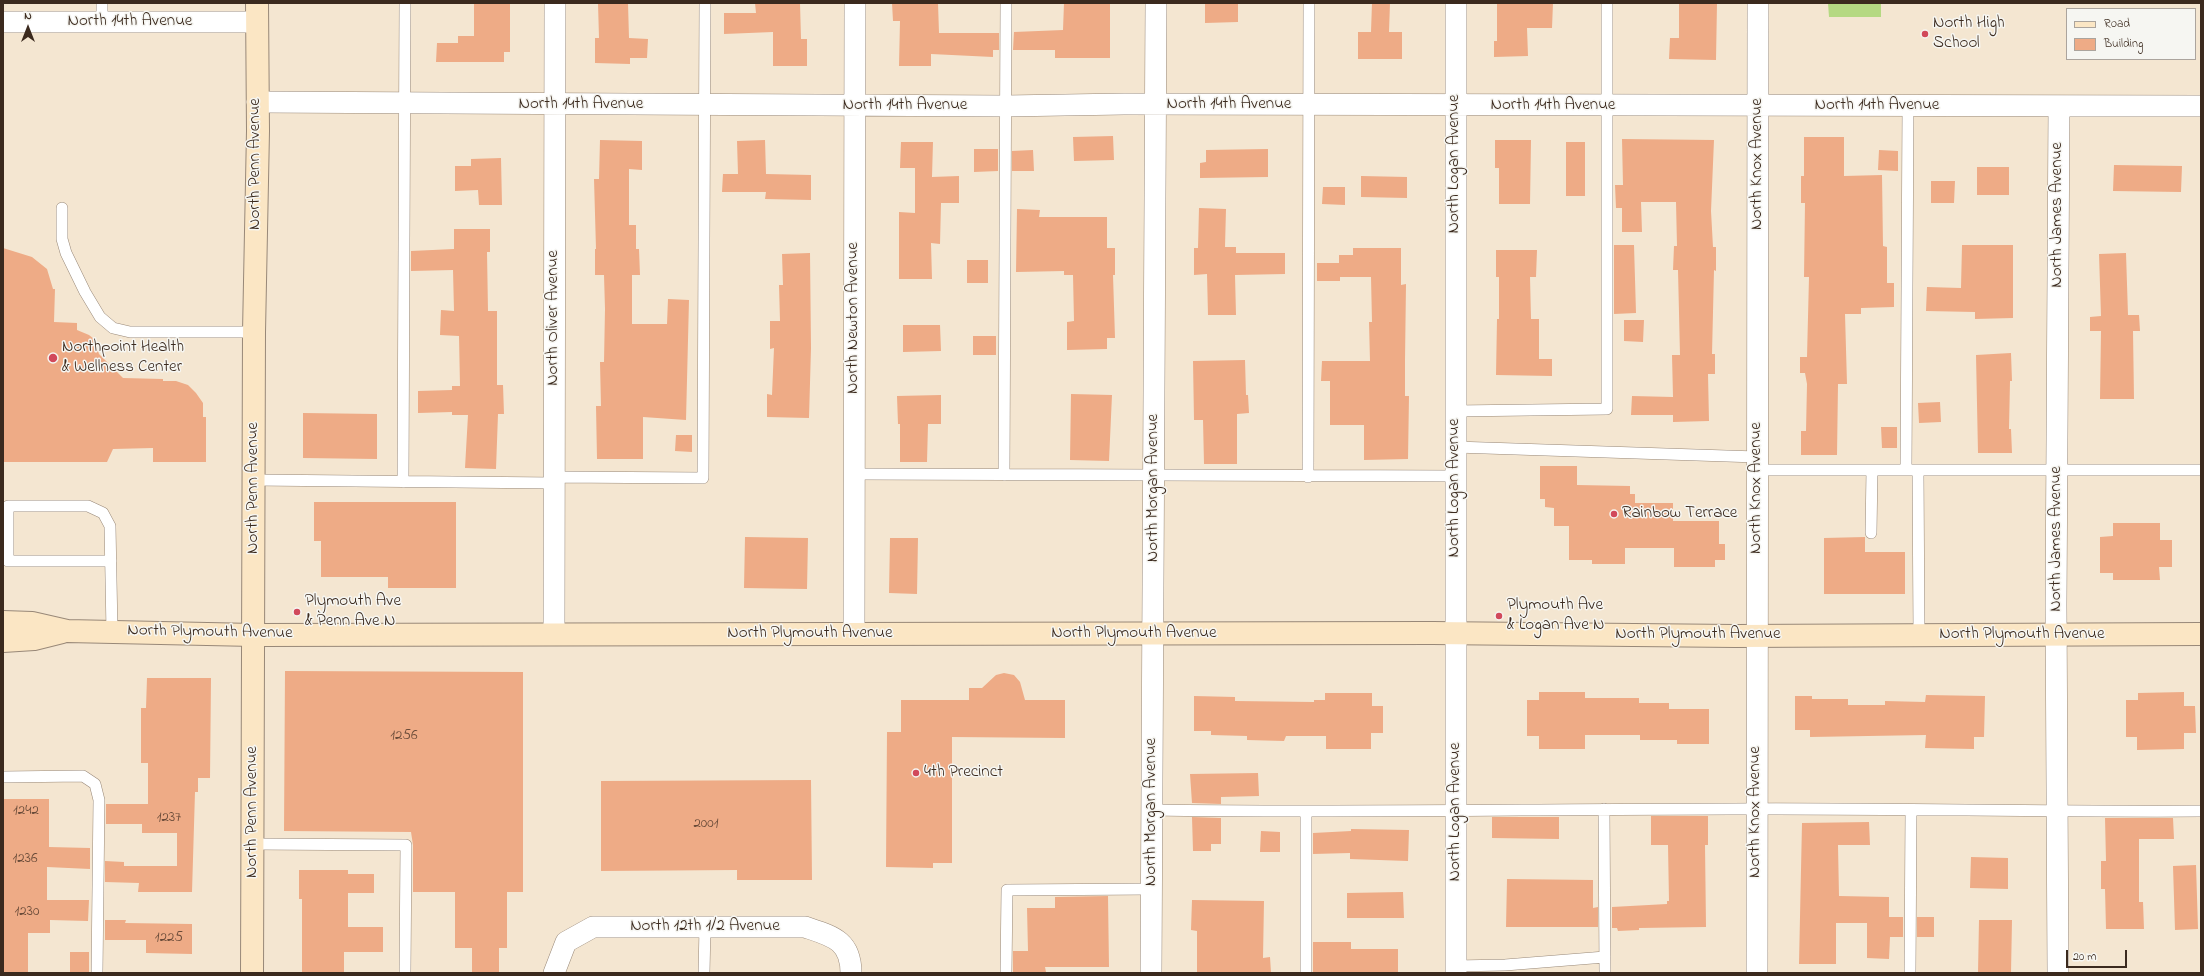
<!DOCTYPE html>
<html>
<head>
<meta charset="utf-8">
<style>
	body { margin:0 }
	#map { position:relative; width:2204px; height:976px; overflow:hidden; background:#f4e6d1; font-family:"Indie Flower",sans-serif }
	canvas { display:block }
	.frame { position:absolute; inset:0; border:4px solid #3b2a1e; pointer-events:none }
	.legend { position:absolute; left:2066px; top:8px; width:130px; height:52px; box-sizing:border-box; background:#f6f6f2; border:1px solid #aba49d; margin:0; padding:5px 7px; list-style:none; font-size:12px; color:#3b2a1e }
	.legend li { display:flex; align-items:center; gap:8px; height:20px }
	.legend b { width:20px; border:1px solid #aba49d }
	.north { position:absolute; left:8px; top:8px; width:40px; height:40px; -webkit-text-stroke:3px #f6f6f2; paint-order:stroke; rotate:0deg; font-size:11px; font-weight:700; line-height:16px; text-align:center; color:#3b2a1e }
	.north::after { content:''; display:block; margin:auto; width:14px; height:18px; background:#3b2a1e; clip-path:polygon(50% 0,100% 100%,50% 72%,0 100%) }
	.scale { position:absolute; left:2066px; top:950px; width:61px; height:18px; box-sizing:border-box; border:2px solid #3b2a1e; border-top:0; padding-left:5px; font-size:12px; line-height:14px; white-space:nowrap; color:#3b2a1e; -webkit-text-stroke:3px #f6f6f2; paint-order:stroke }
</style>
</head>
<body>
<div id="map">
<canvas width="2204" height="976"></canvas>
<div class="frame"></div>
<ul class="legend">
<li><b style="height:5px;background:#fbe6c4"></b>Road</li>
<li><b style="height:11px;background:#eeab86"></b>Building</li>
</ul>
<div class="north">N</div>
<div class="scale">20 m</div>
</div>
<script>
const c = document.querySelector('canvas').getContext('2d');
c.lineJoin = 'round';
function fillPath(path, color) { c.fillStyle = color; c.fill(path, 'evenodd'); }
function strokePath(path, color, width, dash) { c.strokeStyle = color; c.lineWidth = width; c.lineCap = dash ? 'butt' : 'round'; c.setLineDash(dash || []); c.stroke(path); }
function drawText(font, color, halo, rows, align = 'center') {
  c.font = font + ' "Indie Flower",sans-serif'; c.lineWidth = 3; c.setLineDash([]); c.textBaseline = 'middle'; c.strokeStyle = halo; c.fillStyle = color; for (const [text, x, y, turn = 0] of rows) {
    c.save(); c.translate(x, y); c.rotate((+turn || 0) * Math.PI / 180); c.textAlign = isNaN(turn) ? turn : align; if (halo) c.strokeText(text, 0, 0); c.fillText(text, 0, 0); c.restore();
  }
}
fillPath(new Path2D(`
	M 1828,3 L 1881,3 L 1881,17 L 1829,17 Z`), '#b5d982');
fillPath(new Path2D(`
	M 474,3 L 510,3 L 510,52 L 504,52 L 504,62 L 436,62 L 437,43 L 458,43 L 458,36 L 474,36 Z
	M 598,3 L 628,3 L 629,38 L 648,39 L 647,58 L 630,58 L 630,64 L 595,63 L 595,38 L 599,38 Z
	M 755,3 L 800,3 L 801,39 L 807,39 L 807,66 L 773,66 L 773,32 L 724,34 L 724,13 L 756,13 Z
	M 892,3 L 938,3 L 939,33 L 999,33 L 999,50 L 993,50 L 993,57 L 931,54 L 931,66 L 899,66 L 900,21 L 893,21 Z
	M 1064,3 L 1110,3 L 1110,58 L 1055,58 L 1055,50 L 1013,50 L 1014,32 L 1063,30 Z
	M 1205,3 L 1238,3 L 1238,22 L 1205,23 Z
	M 1372,3 L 1390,3 L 1389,32 L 1402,32 L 1402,59 L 1358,59 L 1358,32 L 1371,32 Z
	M 1497,3 L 1553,3 L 1552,28 L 1527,28 L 1528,56 L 1494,57 L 1494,41 L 1497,41 Z
	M 1679,3 L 1717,3 L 1716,60 L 1669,59 L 1670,38 L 1679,38 Z
	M 1113,136 L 1114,160 L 1074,161 L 1073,137 Z
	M 1804,137 L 1844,137 L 1844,176 L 1882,175 L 1883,246 L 1887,247 L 1887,283 L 1894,283 L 1894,307 L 1861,308 L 1861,314 L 1845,314 L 1847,384 L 1838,384 L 1837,455 L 1801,455 L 1801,431 L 1806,431 L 1807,384 L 1805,373 L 1800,373 L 1800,357 L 1807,357 L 1809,277 L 1804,277 L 1805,203 L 1801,203 L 1801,176 L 1804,176 Z
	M 1622,139 L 1714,140 L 1711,211 L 1713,247 L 1716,247 L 1716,271 L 1714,270 L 1712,354 L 1715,354 L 1715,374 L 1708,374 L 1709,421 L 1673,422 L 1673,415 L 1631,415 L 1632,396 L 1673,397 L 1672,355 L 1680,355 L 1678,270 L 1673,270 L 1674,246 L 1677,246 L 1676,202 L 1641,202 L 1642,232 L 1622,232 L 1622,208 L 1616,208 L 1615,185 L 1623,185 Z
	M 600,140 L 642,141 L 642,170 L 629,169 L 629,225 L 636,225 L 636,249 L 639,249 L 640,275 L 632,275 L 632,324 L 667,324 L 668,299 L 689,300 L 686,420 L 643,417 L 643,459 L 597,459 L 596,406 L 601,406 L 600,362 L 604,362 L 605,309 L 604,275 L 595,275 L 595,249 L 596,249 L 594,179 L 599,179 Z
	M 765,140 L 766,174 L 811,175 L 811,200 L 765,199 L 766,192 L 722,192 L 723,174 L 738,174 L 737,141 Z
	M 1495,140 L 1531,140 L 1530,204 L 1499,204 L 1499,168 L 1495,168 Z
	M 901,142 L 933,142 L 932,177 L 959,176 L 959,203 L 941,203 L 940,244 L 931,243 L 932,279 L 899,279 L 899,212 L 915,213 L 915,168 L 900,168 Z
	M 1566,142 L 1585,142 L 1585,196 L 1566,196 Z
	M 974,149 L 998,149 L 998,171 L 974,172 Z
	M 1268,149 L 1268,177 L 1200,178 L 1200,163 L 1206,162 L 1206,150 Z
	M 1033,150 L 1034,171 L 1012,171 L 1012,151 Z
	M 1879,150 L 1898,151 L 1898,171 L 1878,170 Z
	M 501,158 L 502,205 L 479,205 L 478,190 L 455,191 L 455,166 L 471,166 L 471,159 Z
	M 2114,165 L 2182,166 L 2181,192 L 2113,191 Z
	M 1977,167 L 2009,167 L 2009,195 L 1977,195 Z
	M 1361,176 L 1407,177 L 1407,198 L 1361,197 Z
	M 1931,181 L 1955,181 L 1954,203 L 1931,203 Z
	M 1323,187 L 1345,187 L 1345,205 L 1322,204 Z
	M 1199,208 L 1226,209 L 1225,247 L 1236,247 L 1236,253 L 1285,253 L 1285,274 L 1235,275 L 1236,315 L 1208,315 L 1207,274 L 1194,275 L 1194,248 L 1198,248 Z
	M 1017,209 L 1040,210 L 1039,217 L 1107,217 L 1107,248 L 1115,248 L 1115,275 L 1113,275 L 1115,338 L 1107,338 L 1107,349 L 1067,350 L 1067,322 L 1074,321 L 1073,275 L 1064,275 L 1064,271 L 1016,272 Z
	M 454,229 L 490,229 L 490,252 L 487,252 L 488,311 L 497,311 L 497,385 L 503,385 L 504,414 L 498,414 L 496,469 L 465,468 L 468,415 L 452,415 L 452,412 L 418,413 L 418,391 L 452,390 L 452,386 L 460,386 L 459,336 L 440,335 L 441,310 L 454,311 L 453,270 L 411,271 L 411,251 L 454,249 Z
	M 1614,245 L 1634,245 L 1636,313 L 1614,314 Z
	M 1962,245 L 2013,245 L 2013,318 L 1975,319 L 1975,312 L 1926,311 L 1927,287 L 1961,288 Z
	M 3,248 L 32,257 L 47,269 L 53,289 L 55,289 L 54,322 L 77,323 L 77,330 L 89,335 L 94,339 L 99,354 L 123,378 L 163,379 L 163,381 L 176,381 L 188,385 L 196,393 L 203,403 L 203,417 L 206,417 L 206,462 L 153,462 L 153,448 L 113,449 L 107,462 L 3,462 Z
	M 1353,248 L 1401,248 L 1401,285 L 1406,284 L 1405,360 L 1405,396 L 1409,396 L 1408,459 L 1364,460 L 1364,425 L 1330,425 L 1330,381 L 1321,381 L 1322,361 L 1370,361 L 1369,322 L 1372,322 L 1371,277 L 1340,277 L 1340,281 L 1317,281 L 1317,263 L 1339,263 L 1339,255 L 1353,255 Z
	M 1496,250 L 1537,250 L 1536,277 L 1530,277 L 1531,319 L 1539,319 L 1539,359 L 1552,359 L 1552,376 L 1496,375 L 1497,319 L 1499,319 L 1499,277 L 1496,277 Z
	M 810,253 L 811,348 L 809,418 L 767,417 L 767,394 L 772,395 L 774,348 L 770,349 L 770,321 L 780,321 L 779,285 L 783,285 L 782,254 Z
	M 2126,253 L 2128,315 L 2139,315 L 2140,331 L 2133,331 L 2134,399 L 2100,399 L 2101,331 L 2090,331 L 2090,317 L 2101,316 L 2099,254 Z
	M 967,260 L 988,260 L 988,283 L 967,283 Z
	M 1624,320 L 1644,320 L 1643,342 L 1624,341 Z
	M 903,325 L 940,325 L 941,351 L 903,352 Z
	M 973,336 L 996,336 L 996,355 L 973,355 Z
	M 2011,353 L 2012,381 L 2010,381 L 2009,429 L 2011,429 L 2012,453 L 1978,453 L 1976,355 Z
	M 1245,360 L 1246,395 L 1248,395 L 1249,413 L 1237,414 L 1237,464 L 1204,464 L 1203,420 L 1194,420 L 1193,361 Z
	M 1071,394 L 1112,395 L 1109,461 L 1070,460 Z
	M 941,395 L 941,424 L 928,424 L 927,462 L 900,462 L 900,424 L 898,424 L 897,396 Z
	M 1940,402 L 1941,422 L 1919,423 L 1918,403 Z
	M 303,413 L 377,414 L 377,459 L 303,458 Z
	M 1881,427 L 1897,427 L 1897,448 L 1882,448 Z
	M 676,435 L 692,435 L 692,452 L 675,451 Z
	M 1540,466 L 1577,466 L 1577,485 L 1630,486 L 1630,494 L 1635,494 L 1635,503 L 1673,503 L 1673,521 L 1719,521 L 1719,544 L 1725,544 L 1725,560 L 1715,560 L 1715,567 L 1674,567 L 1674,548 L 1625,548 L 1625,564 L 1592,564 L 1592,560 L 1569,560 L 1569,526 L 1554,526 L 1554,508 L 1545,507 L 1545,499 L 1540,499 Z
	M 314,502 L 456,502 L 456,588 L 388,588 L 388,577 L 321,577 L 321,541 L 314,541 Z
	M 2113,523 L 2160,523 L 2160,540 L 2172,540 L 2172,567 L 2159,567 L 2160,580 L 2113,580 L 2113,573 L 2100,573 L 2100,537 L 2113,536 Z
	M 745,537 L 808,538 L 807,589 L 744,588 Z
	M 1865,537 L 1865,552 L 1905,552 L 1905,594 L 1824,594 L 1824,538 Z
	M 890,538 L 918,538 L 917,594 L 889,593 Z
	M 285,671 L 523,672 L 523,892 L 507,892 L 507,948 L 499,948 L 499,973 L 472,973 L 472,948 L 455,948 L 455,892 L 413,892 L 413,845 L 411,832 L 284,831 Z
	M 1004,673 L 1014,675 L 1020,682 L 1025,700 L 1065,700 L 1065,738 L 952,737 L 952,863 L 933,863 L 933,868 L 886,867 L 887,732 L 901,732 L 901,700 L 969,700 L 969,688 L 982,688 L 996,675 Z
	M 147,678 L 211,678 L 210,778 L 198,778 L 198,792 L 195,792 L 192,892 L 138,892 L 139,883 L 105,882 L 105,861 L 124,862 L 124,866 L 177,866 L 177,833 L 142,833 L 142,824 L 106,824 L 106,804 L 148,804 L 148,763 L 141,763 L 141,708 L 146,708 Z
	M 1539,692 L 1585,692 L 1585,698 L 1639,698 L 1639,703 L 1669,703 L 1669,709 L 1709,709 L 1709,744 L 1677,744 L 1677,740 L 1640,740 L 1640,735 L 1585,735 L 1585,749 L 1539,749 L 1539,736 L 1527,736 L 1527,700 L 1539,700 Z
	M 2184,692 L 2184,706 L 2195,706 L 2196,733 L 2184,733 L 2184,749 L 2137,750 L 2137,737 L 2126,737 L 2126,700 L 2138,700 L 2138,693 Z
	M 1325,693 L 1372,693 L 1372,706 L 1383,706 L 1383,733 L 1371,733 L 1371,749 L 1326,749 L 1326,736 L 1286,736 L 1284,741 L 1247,740 L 1247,736 L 1211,735 L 1211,731 L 1194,731 L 1194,696 L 1235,697 L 1235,701 L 1314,702 L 1314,700 L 1325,700 Z
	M 1926,695 L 1985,696 L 1984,737 L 1974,737 L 1974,749 L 1925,748 L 1926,735 L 1810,737 L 1810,730 L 1795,730 L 1795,696 L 1812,696 L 1812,699 L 1848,699 L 1848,705 L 1885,705 L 1885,701 L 1925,702 Z
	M 1258,773 L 1259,796 L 1221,797 L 1221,804 L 1192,803 L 1190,774 Z
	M 811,780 L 812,880 L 737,880 L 737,870 L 601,871 L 601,781 Z
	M 4,799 L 49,799 L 49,847 L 90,848 L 90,869 L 47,867 L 47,900 L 89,900 L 88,921 L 50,920 L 50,933 L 28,933 L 28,973 L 4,973 Z
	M 1651,816 L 1708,816 L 1708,845 L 1705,845 L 1706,927 L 1639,928 L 1639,930 L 1618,931 L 1617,928 L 1612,928 L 1612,907 L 1667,904 L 1667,901 L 1669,901 L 1668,845 L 1651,845 Z
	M 1192,817 L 1221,818 L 1221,844 L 1211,844 L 1211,851 L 1193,851 Z
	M 1492,817 L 1559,817 L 1559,839 L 1492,838 Z
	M 2105,818 L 2173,818 L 2174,839 L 2139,839 L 2139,902 L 2143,902 L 2144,929 L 2106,929 L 2105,889 L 2101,889 L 2101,861 L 2106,861 Z
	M 1869,822 L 1870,845 L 1838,845 L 1839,896 L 1889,897 L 1889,917 L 1903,917 L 1903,937 L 1890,937 L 1889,959 L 1867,958 L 1867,923 L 1836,923 L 1836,964 L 1799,964 L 1802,823 Z
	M 1351,829 L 1409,830 L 1408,861 L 1350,859 L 1350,853 L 1313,854 L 1313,833 L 1351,831 Z
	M 1261,831 L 1280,832 L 1280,852 L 1260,852 Z
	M 1971,857 L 2008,858 L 2008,889 L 1970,888 Z
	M 2196,865 L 2198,929 L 2175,930 L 2173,866 Z
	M 299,870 L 348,870 L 348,874 L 374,874 L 374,893 L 348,893 L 348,927 L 383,927 L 383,952 L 344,952 L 344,973 L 302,973 L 302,899 L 299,899 Z
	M 1507,879 L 1593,880 L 1593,908 L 1598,907 L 1598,927 L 1506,927 Z
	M 1403,892 L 1404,918 L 1347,918 L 1347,893 Z
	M 1108,896 L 1109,967 L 1045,967 L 1046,972 L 1013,973 L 1013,951 L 1028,951 L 1027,908 L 1055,908 L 1055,897 Z
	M 1192,900 L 1264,901 L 1263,958 L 1270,957 L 1271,973 L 1197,973 L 1197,931 L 1191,930 Z
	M 1917,917 L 1934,917 L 1934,937 L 1917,937 Z
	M 105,920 L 126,920 L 125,923 L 192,924 L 192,954 L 146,953 L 146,940 L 105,940 Z
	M 1979,920 L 2012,920 L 2011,973 L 1978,973 Z
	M 1313,942 L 1351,942 L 1351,949 L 1398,949 L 1398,973 L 1313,973 Z
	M 70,952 L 89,952 L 89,972 L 70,972 Z`), '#eeab86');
const lane = new Path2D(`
	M 102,3 L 102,22
	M 62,208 L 62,239 L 66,253 L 85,292 L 100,317 L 113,328 L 130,332 L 254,332
	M 1455,411 L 1607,409 L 1607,3
	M 1455,447 L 1757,457
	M 1757,470 L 2201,470
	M 1906,470 L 1908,106
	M 1918,470 L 1919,635
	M 854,474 L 1455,476
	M 1004,475 L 1006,3
	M 554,477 L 703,478 L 705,3
	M 1308,477 L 1309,3
	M 254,480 L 554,483
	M 403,482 L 405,3
	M 1871,533 L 1872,470
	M 111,561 L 8,561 L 8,506 L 88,506 L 103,513 L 110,526 L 112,632
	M 3,777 L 83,776 L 95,784 L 99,800 L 97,973
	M 1604,809 L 1605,973
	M 1152,810 C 1346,813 1539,809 1732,809 C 1888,808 2045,812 2201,811
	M 1306,812 L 1306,973
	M 252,844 L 406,845 L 405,973
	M 1456,966 L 1505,965 L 1605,957
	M 704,973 L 705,927
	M 1006,973 L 1007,890 L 1152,889
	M 1910,973 L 1911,811`);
const street = new Path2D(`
	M 1456,3 L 1456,973
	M 3,22 L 257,22
	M 257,102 L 1006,106 L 1124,104 L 2201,106
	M 554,634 L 555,3
	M 854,634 L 855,3
	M 554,973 L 566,942 L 593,927 L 805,927 C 832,936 851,940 851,973
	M 1151,973 L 1156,3
	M 1757,973 L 1758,3
	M 2058,973 L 2056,605 L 2059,106`);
const secondary = new Path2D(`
	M 3,622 L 32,623 L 67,631 L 254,635 L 1432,633 L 1735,636 L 2201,634
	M 3,641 L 34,639 L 62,632
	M 252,973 L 254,332 L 258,131 L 257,3`);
strokePath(lane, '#988878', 12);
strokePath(street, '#988878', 22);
strokePath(secondary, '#988878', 24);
strokePath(lane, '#fff', 11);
strokePath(street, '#fff', 21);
strokePath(secondary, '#fbe6c4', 22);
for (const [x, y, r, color] of [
	[1925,34,4,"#d1495b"],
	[53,358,5,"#d1495b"],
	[1614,514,4,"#d1495b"],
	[297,612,4,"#d1495b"],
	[1499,616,4,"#d1495b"],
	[916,773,4,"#d1495b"]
]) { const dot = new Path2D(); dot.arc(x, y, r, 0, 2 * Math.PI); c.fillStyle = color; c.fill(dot); strokePath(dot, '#f6f6f2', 1.5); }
drawText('15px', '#684a38', null, [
	["1256",404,737],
	["1242",26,812],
	["1237",169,819],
	["2001",706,825],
	["1236",25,860],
	["1230",27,913],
	["1225",169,939]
]);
drawText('17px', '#3b2a1e', '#f6f6f2', [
	["North 14th Avenue",130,22],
	["North 14th Avenue",581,105],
	["North 14th Avenue",1229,105],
	["North 14th Avenue",905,106],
	["North 14th Avenue",1553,106],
	["North 14th Avenue",1877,106],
	["North Penn Avenue",256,164,-90],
	["North Logan Avenue",1455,164,-90],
	["North Knox Avenue",1758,164,-90],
	["North James Avenue",2058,215,-90],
	["North Oliver Avenue",554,318,-90],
	["North Newton Avenue",854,318,-90],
	["North Penn Avenue",254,488,-90],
	["North Morgan Avenue",1154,488,-90],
	["North Logan Avenue",1455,488,-90],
	["North Knox Avenue",1757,488,-90],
	["North James Avenue",2057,539,-90],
	["North Plymouth Avenue",210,633,1],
	["North Plymouth Avenue",810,634],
	["North Plymouth Avenue",1134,634],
	["North Plymouth Avenue",1698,635],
	["North Plymouth Avenue",2022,635],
	["North Penn Avenue",253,812,-90],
	["North Morgan Avenue",1152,812,-90],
	["North Logan Avenue",1456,812,-90],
	["North Knox Avenue",1756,812,-90],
	["North 12th 1/2 Avenue",705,927]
]);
drawText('17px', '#3b2a1e', '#f6f6f2', [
	["North High",1933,24],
	["School",1933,44],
	["Northpoint Health",62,348],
	["& Wellness Center",62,368],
	["Rainbow Terrace",1622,514],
	["Plymouth Ave",305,602],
	["& Penn Ave N",305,622],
	["Plymouth Ave",1507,606],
	["& Logan Ave N",1507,626],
	["4th Precinct",924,773]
], 'left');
</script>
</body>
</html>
